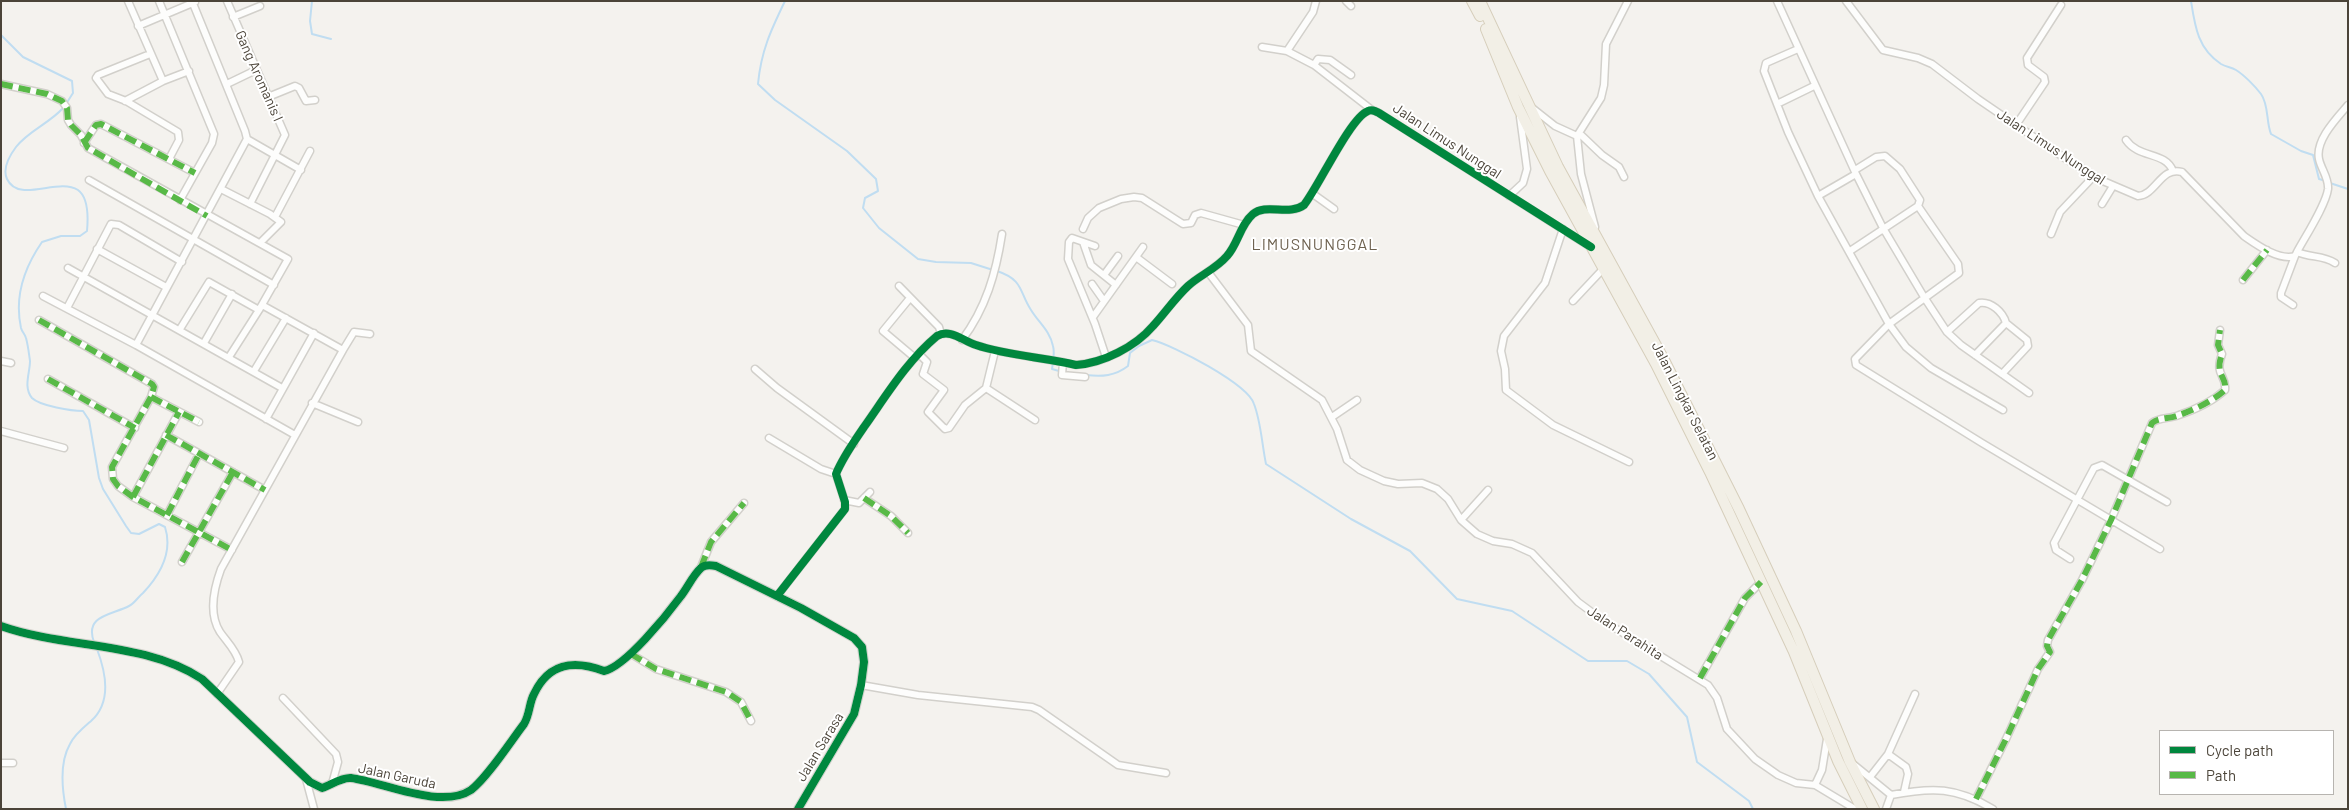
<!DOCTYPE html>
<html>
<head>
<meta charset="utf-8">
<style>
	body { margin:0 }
	#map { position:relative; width:2349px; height:810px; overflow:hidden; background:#f4f2ee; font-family:Barlow,sans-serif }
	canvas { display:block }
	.frame { position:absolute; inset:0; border:2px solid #4b4439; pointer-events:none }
	.legend { position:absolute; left:2159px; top:730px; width:175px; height:65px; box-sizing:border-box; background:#fff; border:1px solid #b7b4b0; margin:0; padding:6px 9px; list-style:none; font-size:15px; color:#4b4439 }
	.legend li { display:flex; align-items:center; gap:10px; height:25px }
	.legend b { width:25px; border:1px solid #b7b4b0 }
</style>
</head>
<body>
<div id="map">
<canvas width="2349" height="810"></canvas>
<div class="frame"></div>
<ul class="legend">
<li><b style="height:6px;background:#00873e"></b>Cycle path</li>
<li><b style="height:6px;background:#58b947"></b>Path</li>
</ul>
</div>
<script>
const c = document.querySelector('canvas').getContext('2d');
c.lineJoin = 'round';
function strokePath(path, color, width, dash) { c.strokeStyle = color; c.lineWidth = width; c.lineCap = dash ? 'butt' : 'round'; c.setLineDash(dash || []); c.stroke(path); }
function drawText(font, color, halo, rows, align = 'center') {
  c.font = font + ' Barlow,sans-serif'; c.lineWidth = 4; c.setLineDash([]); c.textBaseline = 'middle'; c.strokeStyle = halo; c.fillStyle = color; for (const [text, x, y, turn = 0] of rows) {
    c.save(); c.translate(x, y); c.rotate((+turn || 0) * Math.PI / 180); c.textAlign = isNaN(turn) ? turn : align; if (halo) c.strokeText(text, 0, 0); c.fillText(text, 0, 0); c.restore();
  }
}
strokePath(new Path2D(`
	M 312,1 L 310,21 L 312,34 L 331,39
	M 785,1 C 771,30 761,51 758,84 L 775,100 L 847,151 L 876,179 L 878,191 L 865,198 L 863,208 L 879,228 L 918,259 L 936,262 L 971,263 L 993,270
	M 2191,1 C 2195,27 2198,49 2221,64 C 2226,67 2231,67 2236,70 C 2244,75 2255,86 2261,94 C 2269,105 2266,122 2271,134 L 2301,151 L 2313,155 L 2319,179 L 2326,181
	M 1,35 L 23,57 L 72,81 L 73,93 L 66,104
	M 63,108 C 50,123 28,131 16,147 C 10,155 2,168 7,179 C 19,204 58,177 78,190 C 89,198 88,220 87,231 L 80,236 L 61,236 L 42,242 C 24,268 14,296 21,328 C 22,332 25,334 26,338 C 28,345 29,354 30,361 C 30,373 23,387 32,398 C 40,406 72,411 83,411 L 89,420 L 99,478 L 103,489 L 126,526 L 131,533 L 139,534 L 159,524 L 165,527 C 173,552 160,575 143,593 C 138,597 134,604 129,606 C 112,615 84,615 94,642
	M 2330,183 L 2348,189
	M 997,271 C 1024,280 1019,292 1031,310 C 1039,323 1050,331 1053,346 C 1055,353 1053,362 1052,369 L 1059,371
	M 1086,375 C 1102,377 1115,376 1128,366 L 1130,353 L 1139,346 L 1152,340 C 1173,345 1248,384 1254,404 C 1261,422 1262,445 1266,464 L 1351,519 L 1410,551 L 1457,599 L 1512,611 L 1588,661 L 1627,661 L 1649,674 L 1687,717 L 1697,762 L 1749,801 L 1753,809
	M 66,809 C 62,789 59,763 70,744 C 74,735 84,727 91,721 C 112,702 106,673 97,649`), '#c0ddf1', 2);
const minor = new Path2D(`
	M 128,1 L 163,81
	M 159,1 L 214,134 L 212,143 L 180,200
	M 192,1 L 245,131 L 247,139 L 136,345 L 295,435
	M 227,1 L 285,135 L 250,204
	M 1316,1 L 1313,12 L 1287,51 L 1314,65 L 1372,110
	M 1346,1 L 1351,6
	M 1777,1 L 1856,174 L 1883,228 L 1924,297 L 1947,332 L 1961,345 L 2029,393
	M 1846,1 L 1883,50 L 1918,58 L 1932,64 L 1978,99 L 2069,161 L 2103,181 L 2138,196 C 2156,195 2161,166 2182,172 L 2244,236 C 2257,245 2279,261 2295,256 L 2297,252 C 2305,237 2326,205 2328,189 C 2329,178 2321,169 2319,159 C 2315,140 2337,118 2348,105
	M 233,17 L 260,6
	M 138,26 L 195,2
	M 1262,47 L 1287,51
	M 1798,49 L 1766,63 L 1764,71 L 1788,132 L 1818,196 L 1889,324 L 1906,347 L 1931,368 L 2003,410
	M 150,54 L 98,75 L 96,78 L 108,94 L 126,101 L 178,132 L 179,140 L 169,159
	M 1314,65 L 1318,59 L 1330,60 L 1351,75
	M 1,84 L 47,94 L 62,101 L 67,108 L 68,120 L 71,125 L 81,135 L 88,148 L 288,259 L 259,310 L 229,357
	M 227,84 L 256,70
	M 268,97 L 295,86 L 299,88 L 306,101 L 315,100
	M 125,101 L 163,81 L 189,71
	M 1777,104 L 1814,86
	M 1531,107 L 1555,126 L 1577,136
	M 2016,125 L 2045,82 L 2044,77 L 2028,65 L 2027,58 L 2061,5
	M 1579,133 L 1602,155 L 1619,167 L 1624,177
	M 1577,136 L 1601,98 L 1604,85 L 1606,44 L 1628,1
	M 1577,136 L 1581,174 L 1595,227
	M 247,139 L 301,170
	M 2126,140 C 2139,159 2165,151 2173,171
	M 84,143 L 96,125 L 101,124 L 195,173
	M 89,180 L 274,285
	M 221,189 L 270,214 L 281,222 L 260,243
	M 1313,194 L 1334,209
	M 1509,196 L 1523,183 L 1527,169 L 1520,117
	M 1818,196 L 1856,174
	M 2102,204 L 2113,186
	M 1918,206 L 1958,264 L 1959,273 L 1889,324 L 1855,359 L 1856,365 L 1982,443 L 2160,549
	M 275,217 L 310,151
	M 1083,229 L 1088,218 L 1099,208 L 1121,199 L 1134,197 L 1142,198 L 1183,224 L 1191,223 L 1195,215 L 1201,213 L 1244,225
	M 1563,229 L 1545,283 L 1504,336 L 1501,351 L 1505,369 L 1506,390 L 1553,425 L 1629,462
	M 2051,234 L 2060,212 L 2094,176
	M 1083,242 L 1091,265 L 1116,285
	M 1095,246 L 1072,238 L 1069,242 L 1068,259 L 1095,324 L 1106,357
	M 97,249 L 166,287
	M 1850,251 L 1918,206 L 1920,200 L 1900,169 L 1885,156 L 1876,157 L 1855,170
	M 2297,252 C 2311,258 2323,255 2335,263
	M 1136,257 L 1172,284
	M 68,268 L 282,388
	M 1208,272 L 1248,325 L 1251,351 L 1322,400 L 1337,429 L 1347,460 L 1360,470 L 1384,481 L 1398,484 L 1422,483 L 1437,489 L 1448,499 L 1461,520 L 1477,534 L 1493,541 L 1512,544 L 1532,553 L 1578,602 L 1605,622 L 1708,685 L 1717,698 L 1727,729 L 1755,759 L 1778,775 L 1796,783 L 1815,785 L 1855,809
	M 1104,275 L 1118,256
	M 2243,280 L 2267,250
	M 1092,284 L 1104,301
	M 899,286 L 939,327 L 941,334
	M 43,296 L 136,345
	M 910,298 L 883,331 L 915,358
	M 1573,301 L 1604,268
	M 2293,305 L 2281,297 L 2281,293 L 2295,256
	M 67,308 L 111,224 L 119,225 L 182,262
	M 1093,317 L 1143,247
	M 39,320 L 152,384 L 154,387 L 151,397 L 112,467 L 113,479 L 118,486 L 133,497 L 232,550
	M 180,329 L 209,282 L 259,310
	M 1947,332 L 1979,303 C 1991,301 2003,312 2006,323 L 1975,355
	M 962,340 C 986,308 996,273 1002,234
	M 204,343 L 232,294
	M 343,350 L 354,332 L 370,334
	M 995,351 L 986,388 L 1035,420
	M 919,354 L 927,362 L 923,374 L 944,390 L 928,412 L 945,429 L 949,428 L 965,405 L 986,388
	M 1,361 L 11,363
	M 1063,362 L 1062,375 L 1085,377
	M 755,369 L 777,388 L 854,444
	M 254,371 L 286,318
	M 2002,374 L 2028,346 L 2027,340 L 2006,323
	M 48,379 L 135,428
	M 151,397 L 199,422
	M 312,403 L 358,422
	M 1332,417 L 1357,400
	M 266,419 L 314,333
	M 1,431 L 64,448
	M 166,435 L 265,490
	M 769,438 L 821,469 L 836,474
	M 133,497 L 179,412
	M 864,498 L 891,516 L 908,533
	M 844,500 L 859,503 L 870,492
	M 167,515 L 199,454
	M 1461,520 L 1488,490
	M 2070,559 L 2056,550 L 2054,543 L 2094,468 L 2102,465 L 2167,502
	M 182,562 L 233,472
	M 701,567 L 711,542 L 744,503
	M 777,596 L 845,509 L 845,502 L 836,474 C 843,457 854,442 864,427 C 886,396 907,361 937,336 C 950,328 963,341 976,345 C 1009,356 1043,357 1076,365 C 1103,363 1135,347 1153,326 C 1165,313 1175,298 1188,286 C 1200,275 1216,269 1227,256 C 1238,244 1240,225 1253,214 C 1266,203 1289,216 1304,205 C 1319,186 1350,118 1368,111 C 1372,109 1375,111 1379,113 L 1589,246
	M 631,654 L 656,669 L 726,692 L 741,702 L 751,721
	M 1700,678 L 1745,598 L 1761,582
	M 861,685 L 918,695 L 1032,707 L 1039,710 L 1118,765 L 1166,773
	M 217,694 L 239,662 C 236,650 227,642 220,632 C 208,613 214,588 221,569 L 343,350 L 262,305
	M 283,698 L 336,754 L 338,762 L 332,784
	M 1888,754 L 1915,694
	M 1,763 L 13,763
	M 1853,764 L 1891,795 C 1933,787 1956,787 1993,809
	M 1870,777 L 1888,754 L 1906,767 L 1908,774 L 1904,792
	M 306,779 L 314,809
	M 1815,785 L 1822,770 L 1827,739
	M 1976,799 L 2006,739 L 2038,669 L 2050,652 L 2047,646 L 2048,640 L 2082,580 L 2111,520 L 2152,423 C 2159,417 2170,419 2179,415 C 2194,410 2213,401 2225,390 C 2227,375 2214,376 2222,354 L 2218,345 L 2220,330
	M 1886,809 L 1891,795`);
const tertiary = new Path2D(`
	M 1,626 C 66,649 144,641 202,679 L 310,782 L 322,788 C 331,785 342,777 351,778 C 383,782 441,810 471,790 C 487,778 511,741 524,724 C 530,714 529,703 534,694 C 549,662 575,660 604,671 C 625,667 667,615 681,596 C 688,587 693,575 701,568 C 705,564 711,565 716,566 L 801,608 L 854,638 L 862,647 L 864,662 L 861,685 L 854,714 L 798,809`);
const primary = new Path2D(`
	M 1472,1 L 1480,16
	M 1480,1 L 1558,167 L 1664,360 L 1739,509 L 1796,631 L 1850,762 L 1874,809
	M 1486,29 L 1518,107 L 1550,171 L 1656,364 L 1710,472 L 1794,652 L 1838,761 L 1862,809`);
strokePath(minor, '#d2d0cb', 9);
strokePath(tertiary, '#d2d0cb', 10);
strokePath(primary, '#d6cebb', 12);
strokePath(minor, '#fdfdfc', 6);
strokePath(tertiary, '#fdfdfc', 8);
strokePath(primary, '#f2efe6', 10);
strokePath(new Path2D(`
	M 1,84 L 47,94 L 62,101 L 67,108 L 68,120 L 71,125 L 81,135 L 88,148 L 207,216
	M 84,143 L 96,125 L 101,124 L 195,173
	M 2243,280 L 2267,250
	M 39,320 L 152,384 L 154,387 L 151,397 L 112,467 L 113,479 L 118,486 L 133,497 L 232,550
	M 48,379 L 135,428
	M 151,397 L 199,422
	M 166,435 L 265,490
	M 133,497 L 179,412
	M 864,498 L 891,516 L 908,533
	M 167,515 L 199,454
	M 182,562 L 233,472
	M 701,567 L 711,542 L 744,503
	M 631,654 L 656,669 L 726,692 L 741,702 L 751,721
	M 1700,678 L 1745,598 L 1761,582
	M 1976,799 L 2006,739 L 2038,669 L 2050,652 L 2047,646 L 2048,640 L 2082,580 L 2111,520 L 2152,423 C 2159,417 2170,419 2179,415 C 2194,410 2213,401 2225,390 C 2227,375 2214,376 2222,354 L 2218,345 L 2220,330`), '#58b947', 6, [12, 6]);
strokePath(new Path2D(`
	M 777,596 L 845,509 L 845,502 L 836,474 C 843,457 854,442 864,427 C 886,396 907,361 937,336 C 950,328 963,341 976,345 C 1009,356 1043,357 1076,365 C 1103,363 1135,347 1153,326 C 1165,313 1175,298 1188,286 C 1200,275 1216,269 1227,256 C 1238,244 1240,225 1253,214 C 1266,203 1289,216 1304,205 C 1319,186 1350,118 1368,111 C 1372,109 1375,111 1379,113 L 1591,247
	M 1,626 C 66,649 144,641 202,679 L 310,782 L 322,788 C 331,785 342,777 351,778 C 383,782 441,810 471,790 C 487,778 511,741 524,724 C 530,714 529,703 534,694 C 549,662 575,660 604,671 C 625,667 667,615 681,596 C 688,587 693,575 701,568 C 705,564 711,565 716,566 L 801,608 L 854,638 L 862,647 L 864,662 L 861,685 L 854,714 L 798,809`), '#00873e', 8);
drawText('14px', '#4b4439', '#fff', [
	["Gang Aromanis I",259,76,66],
	["Jalan Limus Nunggal",1447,141,33],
	["Jalan Limus Nunggal",2051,147,33],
	["Jalan Lingkar Selatan",1685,401,63],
	["Jalan Parahita",1625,633,33],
	["Jalan Sarasa",820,747,-59],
	["Jalan Garuda",397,776,12]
]);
c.letterSpacing = '1px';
drawText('16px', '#6e6250', '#fff', [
	["LIMUSNUNGGAL",1315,245]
]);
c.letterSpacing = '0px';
</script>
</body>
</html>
